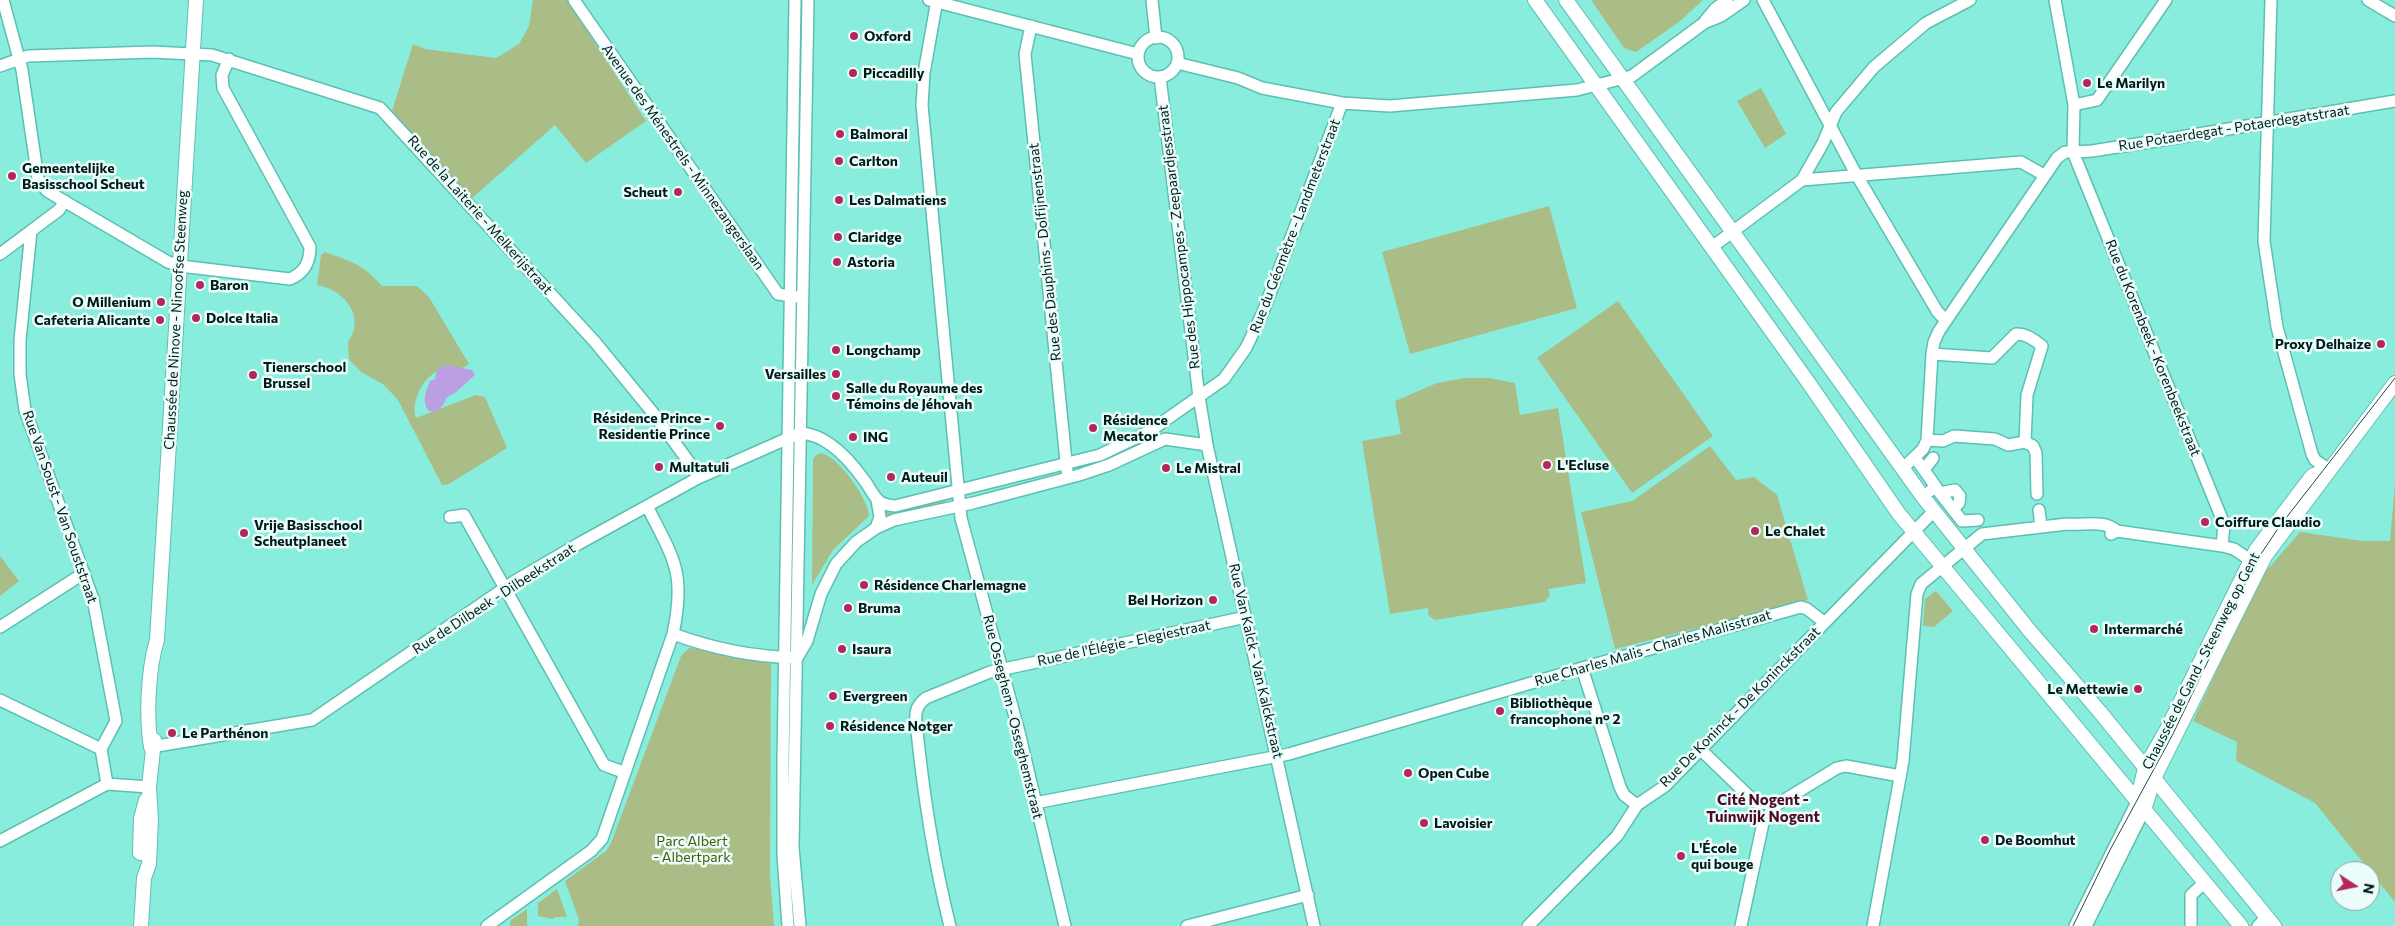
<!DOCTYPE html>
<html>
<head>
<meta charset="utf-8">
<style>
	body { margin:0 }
	#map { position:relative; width:2395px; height:926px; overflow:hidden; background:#89edde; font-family:Commissioner,sans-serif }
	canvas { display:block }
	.north { position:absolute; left:2330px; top:861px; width:50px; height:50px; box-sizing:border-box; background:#ebfdfa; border:1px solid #8da3a0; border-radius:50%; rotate:101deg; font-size:14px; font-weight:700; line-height:20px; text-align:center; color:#001c18 }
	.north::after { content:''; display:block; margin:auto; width:18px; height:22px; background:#b4275d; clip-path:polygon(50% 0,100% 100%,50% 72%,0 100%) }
</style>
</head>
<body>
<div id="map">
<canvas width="2395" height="926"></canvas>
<div class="north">N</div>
</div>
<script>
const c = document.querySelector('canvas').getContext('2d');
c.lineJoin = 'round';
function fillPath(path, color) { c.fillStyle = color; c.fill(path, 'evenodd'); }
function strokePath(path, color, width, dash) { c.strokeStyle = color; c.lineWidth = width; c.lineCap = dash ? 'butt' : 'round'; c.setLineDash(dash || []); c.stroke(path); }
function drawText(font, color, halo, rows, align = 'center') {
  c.font = font + ' Commissioner,sans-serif'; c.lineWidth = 5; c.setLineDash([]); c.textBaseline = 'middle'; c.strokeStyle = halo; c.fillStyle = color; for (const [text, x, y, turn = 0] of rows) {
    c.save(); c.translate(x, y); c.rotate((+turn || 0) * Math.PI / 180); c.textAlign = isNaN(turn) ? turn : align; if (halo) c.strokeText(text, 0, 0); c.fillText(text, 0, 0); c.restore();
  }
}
fillPath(new Path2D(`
	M 533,0 L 567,0 L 646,121 L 586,163 L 555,125 L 470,200 L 392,111 L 413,44 L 425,49 L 496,58 L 519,44 L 529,26 Z
	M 1591,0 L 1703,0 L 1679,22 L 1636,52 L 1624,48 Z
	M 1761,88 L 1786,134 L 1765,148 L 1737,101 Z
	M 1549,206 L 1577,308 L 1410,354 L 1382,252 Z
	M 325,252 C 351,261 364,265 382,286 L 417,286 L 429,297 L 469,364 C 455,373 456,368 442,370 C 424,373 410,403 416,418 L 476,395 L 485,397 L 507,448 L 449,484 L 442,485 L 398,400 L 384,385 L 361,372 L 349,359 L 348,342 C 366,317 345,290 317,285 L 321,255 Z
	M 1618,301 L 1713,436 L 1632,493 L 1537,358 Z
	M 1465,378 L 1489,378 L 1515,383 L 1520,415 L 1558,408 L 1586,583 L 1548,589 L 1550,595 L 1545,602 L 1435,620 L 1428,615 L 1428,608 L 1390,614 L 1362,441 L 1401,434 L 1395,401 L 1437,383 Z
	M 1710,446 L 1736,480 L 1754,477 L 1777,495 L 1808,600 L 1615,649 L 1581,512 L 1632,501 Z
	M 821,453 C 839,457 868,498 869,516 L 833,550 L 812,585 L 813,459 L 816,455 Z
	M 2395,483 L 2395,902 L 2315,803 L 2236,761 L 2237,742 L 2193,721 L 2260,578 L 2300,532 L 2363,541 L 2390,541 Z
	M 945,498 L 946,505 L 885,519 L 882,507 Z
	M 0,556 L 19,581 L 0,596 Z
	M 1936,591 L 1953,611 L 1934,627 L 1923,626 L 1925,599 Z
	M 689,648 L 711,650 L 765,660 L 771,665 L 770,873 L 774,926 L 578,926 L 579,920 L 565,881 L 606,851 L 611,843 L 681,656 Z
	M 557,889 L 567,917 L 554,917 L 553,919 L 538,916 L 538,903 Z
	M 527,909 L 527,926 L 510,926 L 510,921 Z`), '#aabd87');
fillPath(new Path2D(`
	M 446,365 L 472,370 L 475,375 L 456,392 L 446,398 C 445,404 440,409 435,412 L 429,411 C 421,401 426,392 430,381 L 435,379 L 437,369 Z`), '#bb9fe2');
const minor = new Path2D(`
	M 3,0 L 22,70 L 38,179 L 47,191 L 168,262 L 180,266 L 290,279 C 304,273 310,263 310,247 L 223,88 L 222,75 L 229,59
	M 574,0 L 778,294 L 798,297
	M 929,0 L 1138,54
	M 937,0 L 924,73 L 922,105 L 961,518 L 1019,732 L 1065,926
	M 1152,0 L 1156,38
	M 1763,0 L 1856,174 L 1937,311 L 1946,321
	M 2055,0 L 2074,105
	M 2271,0 L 2264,241 L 2277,327 L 2312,454 L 2315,460 L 2328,469
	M 2368,0 L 2395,16
	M 1705,21 L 1715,9 L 1727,0
	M 1031,26 L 1025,54 L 1067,471
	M1138 57a20 20 0 1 1 40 0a20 20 0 1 1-40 0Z
	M 1177,63 L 1238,78 L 1262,88 L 1342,103 L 1390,106 L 1577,90 L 1632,76 L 1704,23 L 1721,16 L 1744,0
	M 0,66 L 28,56 L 152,52 L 212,55 L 380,108 L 595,342 L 653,413 L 694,469 L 698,478
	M 1160,77 L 1199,397 L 1207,445 L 1314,926
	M 1802,180 L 2021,162 L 2044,175
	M 31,231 L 20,340 L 20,374 L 25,410 L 93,599 L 116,721 L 101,749 L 107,784
	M 1712,247 L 1802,180 L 1823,143 L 1836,112 L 1874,67 L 1926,23 L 1970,0
	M 0,254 L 59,210 L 65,201
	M 1932,354 L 1992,358 L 2016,334 C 2025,333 2035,340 2042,346 L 2027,395 L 2025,442
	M 1927,440 L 1943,441 L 1954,436 L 1995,439 L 2008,445 L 2025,442 L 2033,446 L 2036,453 L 2037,494
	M 1919,463 L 1936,487
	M 1902,469 L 1923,449 L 1927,440 L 1932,354 L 1934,342 L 1939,331 L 2057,158 L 2065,152 L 2073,152 L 2074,105 L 2097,100 L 2166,0
	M 1924,470 L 1933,458
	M 1930,491 L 1936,487 L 1940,493 L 1955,490 L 1960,496 L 1959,503 L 1953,510
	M 1940,493 L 1962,521 L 1978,520
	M 2039,510 L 2041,527
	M 450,517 L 464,515 L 604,765 L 623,772
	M 876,528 L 880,517 L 877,500
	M 2111,534 L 2117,531 L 2222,546 L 2234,549 L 2256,564
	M 2222,546 L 2224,524 L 2073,152 L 2092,151 L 2169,139 L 2395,101
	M 0,627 L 84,573
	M 673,634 C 711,648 756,657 797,658 L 807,641 L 821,594 L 836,564 L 856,542 L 876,528 L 894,520 L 973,503 L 1079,475 L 1109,465 L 1165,439 L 1207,445
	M 1582,668 L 1620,787 L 1624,795 L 1637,805
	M 0,700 L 101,749
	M 151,747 L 312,720 L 515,581 L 580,543 L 698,478 L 800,433 C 827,434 849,459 864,480 C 869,486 872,494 877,499 C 882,505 888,505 895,506 L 1100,455 L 1150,431 L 1224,379 L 1246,348 L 1263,312 L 1342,103
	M 1700,749 L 1755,802 L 1776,805 L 1837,768 L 1846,766 L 1900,776
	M 107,784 L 149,787
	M 1035,803 L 1289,754 L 1596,664 L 1801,607 L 1807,609 L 1824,622
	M 0,841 L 107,784
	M 487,926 L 591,851 L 602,839 L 673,634 C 686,572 674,560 647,506
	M 788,926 L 783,854 L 783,761 L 795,0
	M 800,926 L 793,847 L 808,0
	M 950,926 C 933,859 923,791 916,722 C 915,711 917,705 926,698 L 990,672 L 1246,617
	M 1187,926 L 1308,895
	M 1528,926 L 1617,836 L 1637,805 L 1665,786 L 1934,511
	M 1741,926 L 1763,823 L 1776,805
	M 1873,926 L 1903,761 L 1917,594 L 1921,584 L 1982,534 L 2067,524 C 2084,526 2103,519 2117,531
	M 2075,926 L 2137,802
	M 2086,926 L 2144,810
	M 2191,926 L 2191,895 L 2204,883
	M 2258,926 L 2267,917`);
const major = new Path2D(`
	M 1535,0 L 1808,382 L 1899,514 L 2241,926
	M 1566,0 L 1923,497 L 2029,630 L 2100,712 L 2274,926
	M 151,747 C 146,717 148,669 157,640 L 196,0
	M 2137,802 L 2145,768 L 2166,731 L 2256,550 L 2312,476 L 2328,469
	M 2144,810 L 2154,778 L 2265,556 L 2395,383
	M 140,853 L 141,818 L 146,800
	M 141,926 L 144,878 L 149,864 L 151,819 L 149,787 L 154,740`);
strokePath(minor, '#5bc0b3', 14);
strokePath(major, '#5bc0b3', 16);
strokePath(minor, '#fff', 11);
strokePath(major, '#fff', 14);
strokePath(new Path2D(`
	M 2073,926 L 2110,850 L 2173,734 L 2255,563 L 2279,527 L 2395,378`), '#214e48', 1);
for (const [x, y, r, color] of [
	[854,36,5,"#b4275d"],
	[853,73,5,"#b4275d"],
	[2087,83,5,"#b4275d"],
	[840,134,5,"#b4275d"],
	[839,161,5,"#b4275d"],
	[12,176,5,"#b4275d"],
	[678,192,5,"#b4275d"],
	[839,200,5,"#b4275d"],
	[838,237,5,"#b4275d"],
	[837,262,5,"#b4275d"],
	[200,285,5,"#b4275d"],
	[161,302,5,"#b4275d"],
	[196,318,5,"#b4275d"],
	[160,320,5,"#b4275d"],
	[2381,344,5,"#b4275d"],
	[836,350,5,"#b4275d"],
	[836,374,5,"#b4275d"],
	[253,375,5,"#b4275d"],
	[836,396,5,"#b4275d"],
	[720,426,5,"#b4275d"],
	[1093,428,5,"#b4275d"],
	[853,437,5,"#b4275d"],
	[1547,465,5,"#b4275d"],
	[659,467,5,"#b4275d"],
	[1166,468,5,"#b4275d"],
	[891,477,5,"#b4275d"],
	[2205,522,5,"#b4275d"],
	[1755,531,5,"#b4275d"],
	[244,533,5,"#b4275d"],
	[864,585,5,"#b4275d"],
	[1213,600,5,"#b4275d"],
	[848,608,5,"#b4275d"],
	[2094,629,5,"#b4275d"],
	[842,649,5,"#b4275d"],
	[2138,689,5,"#b4275d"],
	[833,696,5,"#b4275d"],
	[1500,711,5,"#b4275d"],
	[830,726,5,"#b4275d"],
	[172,733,5,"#b4275d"],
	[1408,773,5,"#b4275d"],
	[1424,823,5,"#b4275d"],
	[1985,840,5,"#b4275d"],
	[1681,856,5,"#b4275d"]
]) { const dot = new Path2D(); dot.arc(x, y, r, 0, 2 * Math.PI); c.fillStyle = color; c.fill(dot); strokePath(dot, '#ebfdfa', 2); }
drawText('bold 14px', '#001c18', '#ebfdfa', [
	["Oxford",864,36],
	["Piccadilly",863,73],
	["Le Marilyn",2097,83],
	["Balmoral",850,134],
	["Carlton",849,161],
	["Gemeentelijke",22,168],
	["Basisschool Scheut",22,184],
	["Scheut",668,192,"right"],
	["Les Dalmatiens",849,200],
	["Claridge",848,237],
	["Astoria",847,262],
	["Baron",210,285],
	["O Millenium",151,302,"right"],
	["Dolce Italia",206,318],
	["Cafeteria Alicante",150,320,"right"],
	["Proxy Delhaize",2371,344,"right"],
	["Longchamp",846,350],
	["Tienerschool",263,367],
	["Brussel",263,383],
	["Versailles",826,374,"right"],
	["Salle du Royaume des",846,388],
	["Témoins de Jéhovah",846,404],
	["Résidence Prince -",710,418,"right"],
	["Residentie Prince",710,434,"right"],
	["Résidence",1103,420],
	["Mecator",1103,436],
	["ING",863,437],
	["L'Ecluse",1557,465],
	["Multatuli",669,467],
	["Le Mistral",1176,468],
	["Auteuil",901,477],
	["Coiffure Claudio",2215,522],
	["Vrije Basisschool",254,525],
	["Scheutplaneet",254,541],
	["Le Chalet",1765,531],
	["Résidence Charlemagne",874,585],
	["Bel Horizon",1203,600,"right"],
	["Bruma",858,608],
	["Intermarché",2104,629],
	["Isaura",852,649],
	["Le Mettewie",2128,689,"right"],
	["Evergreen",843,696],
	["Bibliothèque",1510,703],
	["francophone n° 2",1510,719],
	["Résidence Notger",840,726],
	["Le Parthénon",182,733],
	["Open Cube",1418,773],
	["Lavoisier",1434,823],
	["De Boomhut",1995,840],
	["L'École",1691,848],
	["qui bouge",1691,864]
], 'left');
drawText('14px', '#001c18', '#ebfdfa', [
	["Rue Potaerdegat - Potaerdegatstraat",2234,128,-9],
	["Avenue des Ménestrels - Minnezangerslaan",683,157,55],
	["Rue de la Laiterie - Melkerijstraat",480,215,48],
	["Rue du Géomètre - Landmeterstraat",1295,226,-69],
	["Rue des Hippocampes - Zeepaardjesstraat",1179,237,-97],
	["Rue des Dauphins - Dolfijnenstraat",1045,252,-96],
	["Chaussée de Ninove - Ninoofse Steenweg",176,320,-87],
	["Rue du Korenbeek - Korenbeekstraat",2153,348,68],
	["Rue Van Soust - Van Souststraat",60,507,71],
	["Rue de Dilbeek - Dilbeekstraat",494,599,-33],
	["Rue de l'Élégie - Elegiestraat",1124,643,-12],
	["Rue Charles Malis - Charles Malisstraat",1653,648,-16],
	["Rue Van Kalck - Van Kalckstraat",1256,661,77],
	["Chaussée de Gand - Steenweg op Gent",2201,661,-63],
	["Rue De Koninck - De Koninckstraat",1740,707,-45],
	["Rue Osseghem - Osseghemstraat",1013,717,76]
]);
drawText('14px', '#465a07', '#ebfdfa', [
	["Parc Albert",692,841],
	["- Albertpark",692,857]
]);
drawText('bold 15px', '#4e0a24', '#ebfdfa', [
	["Cité Nogent -",1763,800],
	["Tuinwijk Nogent",1763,817]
]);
</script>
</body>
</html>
